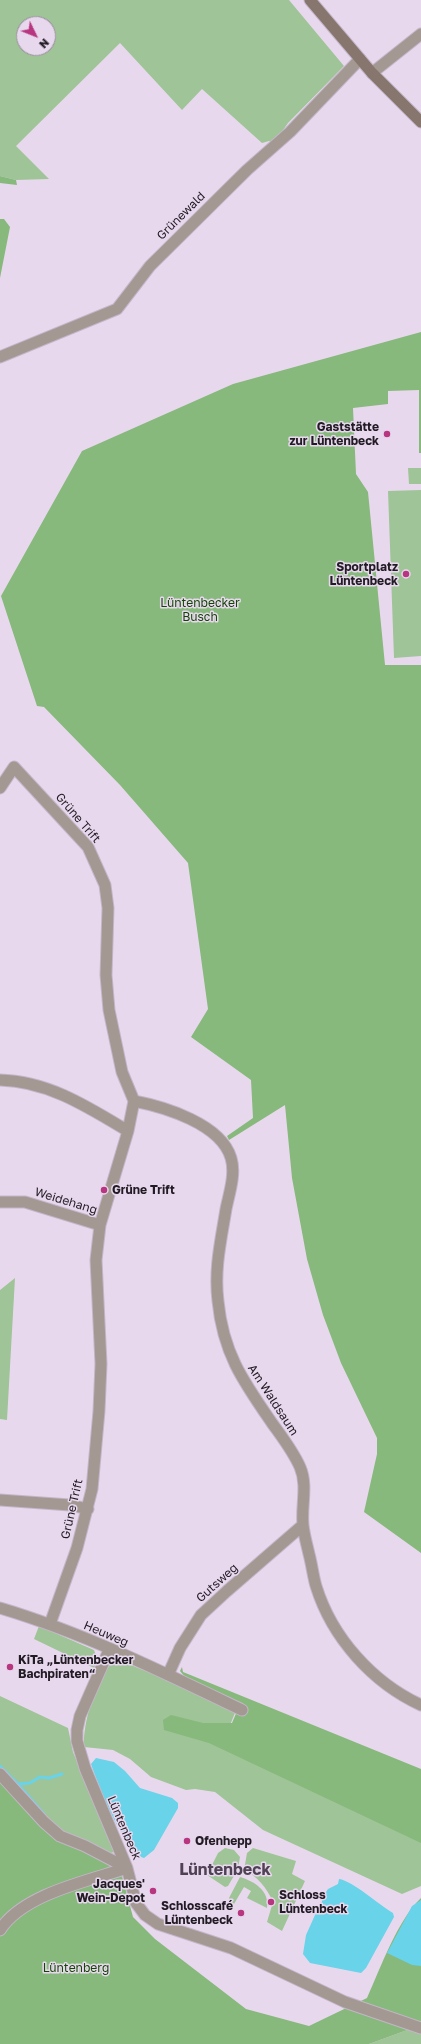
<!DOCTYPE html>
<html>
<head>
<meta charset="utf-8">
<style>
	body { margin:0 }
	#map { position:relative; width:421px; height:2044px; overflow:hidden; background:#e8d8ee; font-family:"Golos Text",sans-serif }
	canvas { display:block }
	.north { position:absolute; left:16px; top:16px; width:40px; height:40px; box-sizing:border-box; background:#e8d8ee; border:1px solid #988c9d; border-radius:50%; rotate:133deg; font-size:11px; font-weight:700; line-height:16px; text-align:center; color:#211b23 }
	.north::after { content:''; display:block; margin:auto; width:14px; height:18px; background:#b8367f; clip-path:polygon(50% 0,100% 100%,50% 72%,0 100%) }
</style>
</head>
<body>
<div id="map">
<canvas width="421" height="2044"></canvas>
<div class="north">N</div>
</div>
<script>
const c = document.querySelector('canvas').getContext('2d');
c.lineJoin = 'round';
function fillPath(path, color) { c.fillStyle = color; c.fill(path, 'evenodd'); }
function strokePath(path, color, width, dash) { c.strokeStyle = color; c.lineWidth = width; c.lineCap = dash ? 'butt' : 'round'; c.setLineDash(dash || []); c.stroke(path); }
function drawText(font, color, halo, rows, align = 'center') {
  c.font = font + ' "Golos Text",sans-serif'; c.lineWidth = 3; c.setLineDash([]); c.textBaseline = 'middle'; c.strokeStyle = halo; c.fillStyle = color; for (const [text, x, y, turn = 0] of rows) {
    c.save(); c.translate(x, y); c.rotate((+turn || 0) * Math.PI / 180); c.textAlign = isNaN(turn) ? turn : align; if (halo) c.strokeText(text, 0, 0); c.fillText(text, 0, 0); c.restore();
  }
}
fillPath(new Path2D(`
	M 0,0 L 289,0 L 344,66 L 288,123 L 274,143 L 269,141 L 262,143 L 202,89 L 182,110 L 120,43 L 16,146 L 49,179 L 16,180 L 0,176 ZM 24,24 L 48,24 L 48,48 L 24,48 Z
	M 408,468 L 421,468 L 421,484 L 409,484 Z
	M 421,490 L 421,656 L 394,658 L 388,491 Z
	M 15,1278 L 7,1420 L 0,1419 L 0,1290 Z
	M 39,1626 L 94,1650 L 98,1661 L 94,1668 L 34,1639 Z
	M 121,1661 L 237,1708 L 226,1735 L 421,1842 L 421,1886 L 402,1894 L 263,1830 L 215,1792 L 195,1789 L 186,1790 L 151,1777 L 130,1759 L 113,1750 L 84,1747 C 83,1720 95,1686 111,1663 Z
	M 0,1696 L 68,1728 L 73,1752 L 115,1852 L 110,1853 L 64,1832 L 49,1822 L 0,1770 Z
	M 225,1848 L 234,1850 L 240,1857 L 238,1869 L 228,1886 L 225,1887 L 207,1875 L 218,1853 Z
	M 253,1848 L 296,1861 L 292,1874 L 305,1881 L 282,1931 L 267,1922 L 273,1902 C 267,1888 257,1876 244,1870 L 247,1853 Z
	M 240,1877 C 254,1881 270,1891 267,1908 L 247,1898 L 251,1891 L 244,1887 L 234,1904 L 230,1901 L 229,1898 Z
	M 421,2025 L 421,2044 L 369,2044 Z`), '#9fc497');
fillPath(new Path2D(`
	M 0,176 L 16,180 L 17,185 L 0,183 Z
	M 0,219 L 4,219 L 10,227 L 0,278 Z
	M 421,332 L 421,453 L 419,453 L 419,390 L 388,391 L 388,404 L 353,408 L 356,474 L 368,492 L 385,665 L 421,665 L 421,1553 L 364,1512 L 377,1454 L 377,1438 L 341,1363 L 323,1315 L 307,1259 L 292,1178 L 285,1105 L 229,1140 L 227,1136 L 253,1118 L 251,1080 L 191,1037 L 208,1009 L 188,863 L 120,785 L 44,707 L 37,706 L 1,596 L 82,451 L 233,384 Z
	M 182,1667 L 183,1672 L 421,1769 L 421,1843 L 209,1743 L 164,1730 L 163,1720 L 171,1715 L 203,1723 L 232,1723 L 240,1704 L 186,1678 L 180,1671 Z
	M 0,1781 L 41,1825 L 110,1863 L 110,1867 L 104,1881 L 122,1876 L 133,1917 L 155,1939 L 246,2009 L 309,2026 L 367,1998 C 381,1967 397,1921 421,1898 L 421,2025 L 369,2044 L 0,2044 Z`), '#86b97b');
fillPath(new Path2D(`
	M 96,1758 L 114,1762 L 125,1771 L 140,1788 L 172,1798 L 178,1803 L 178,1808 L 154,1850 L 144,1858 C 124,1852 98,1784 91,1764 Z
	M 339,1879 C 353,1881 379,1905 393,1913 L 394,1917 L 366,1968 L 361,1973 L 310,1963 L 303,1954 L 306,1935 L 320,1904 L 322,1902 L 322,1898 L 328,1889 L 338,1884 Z
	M 421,1900 L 421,1966 L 412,1965 L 387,1953 L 412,1906 Z`), '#68d3e9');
strokePath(new Path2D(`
	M 0,1766 L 18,1784 L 30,1783 L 40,1777 L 49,1778 L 62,1774
	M 18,1784 L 44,1814`), '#68d3e9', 3);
const minor = new Path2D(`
	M 372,73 L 421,34
	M 0,357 L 117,309 L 150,266 L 247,170 L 290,132 L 360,59
	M 0,788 L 14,767 L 88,847 L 105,885 L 108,908 L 106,975 L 109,1010 L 122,1072 L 134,1101 L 128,1131 L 100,1225 L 96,1260 L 101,1364 L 99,1411 L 92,1489 L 77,1548 L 50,1624
	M 0,1080 C 48,1081 88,1107 128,1131
	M 134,1101 C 165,1107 221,1124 231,1158 C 236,1174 229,1194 226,1209 C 221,1240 214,1269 218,1301 C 223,1353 243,1381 272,1423 C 282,1437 293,1451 300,1467 C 308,1485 301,1506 303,1525 C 304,1535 307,1545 309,1554 C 312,1565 313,1576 316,1586 C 332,1638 373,1683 421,1705
	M 0,1202 L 25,1202 L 100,1225
	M 0,1500 L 70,1505 L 88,1509
	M 0,1608 C 84,1633 163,1672 242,1710
	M 109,1650 L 80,1716 L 77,1730 L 77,1741 L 85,1768 L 127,1868 L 136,1903 L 145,1915 L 158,1924 L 231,1948 L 345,2002 L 421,2028
	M 168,1675 L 180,1648 L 201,1615 L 227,1591 L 303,1525
	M 0,1774 L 44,1822 L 60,1836 L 85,1846 L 127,1868
	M 0,1930 C 23,1894 88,1881 127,1868`);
const secondary = new Path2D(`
	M 310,0 L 372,73 L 421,122`);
strokePath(minor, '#c4b6c9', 13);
strokePath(secondary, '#c4b6c9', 13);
strokePath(minor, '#a39892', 11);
strokePath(secondary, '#86766d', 11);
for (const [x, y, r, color] of [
	[387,434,4,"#b8367f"],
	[406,574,4,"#b8367f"],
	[104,1190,4,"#b8367f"],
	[10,1667,4,"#b8367f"],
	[187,1841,4,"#b8367f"],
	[153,1891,4,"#b8367f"],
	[271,1902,4,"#b8367f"],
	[241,1913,4,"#b8367f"]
]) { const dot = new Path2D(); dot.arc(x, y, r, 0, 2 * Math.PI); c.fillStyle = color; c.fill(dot); strokePath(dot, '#e8d8ee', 1.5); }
drawText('12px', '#211b23', '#e8d8ee', [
	["Grünewald",181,216,-45],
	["Grüne Trift",78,818,49],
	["Weidehang",66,1201,17],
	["Am Waldsaum",273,1400,57],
	["Grüne Trift",72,1509,-77],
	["Gutsweg",217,1583,-42],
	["Heuweg",106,1634,23],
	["Lüntenbeck",124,1828,67]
]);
drawText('bold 12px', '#211b23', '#e8d8ee', [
	["Gaststätte",379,427],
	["zur Lüntenbeck",379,441],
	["Sportplatz",398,567],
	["Lüntenbeck",398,581],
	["Grüne Trift",112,1190,"left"],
	["KiTa „Lüntenbecker",18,1660,"left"],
	["Bachpiraten“",18,1674,"left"],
	["Ofenhepp",195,1841,"left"],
	["Jacques'",145,1884],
	["Wein-Depot",145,1898],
	["Schloss",279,1895,"left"],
	["Lüntenbeck",279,1909,"left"],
	["Schlosscafé",233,1906],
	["Lüntenbeck",233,1920]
], 'right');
drawText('12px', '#124503', '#e8d8ee', [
	["Lüntenbecker",200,603],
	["Busch",200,617],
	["Lüntenberg",76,1968]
]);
drawText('bold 16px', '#504255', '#e8d8ee', [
	["Lüntenbeck",225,1870]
]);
</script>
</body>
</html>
